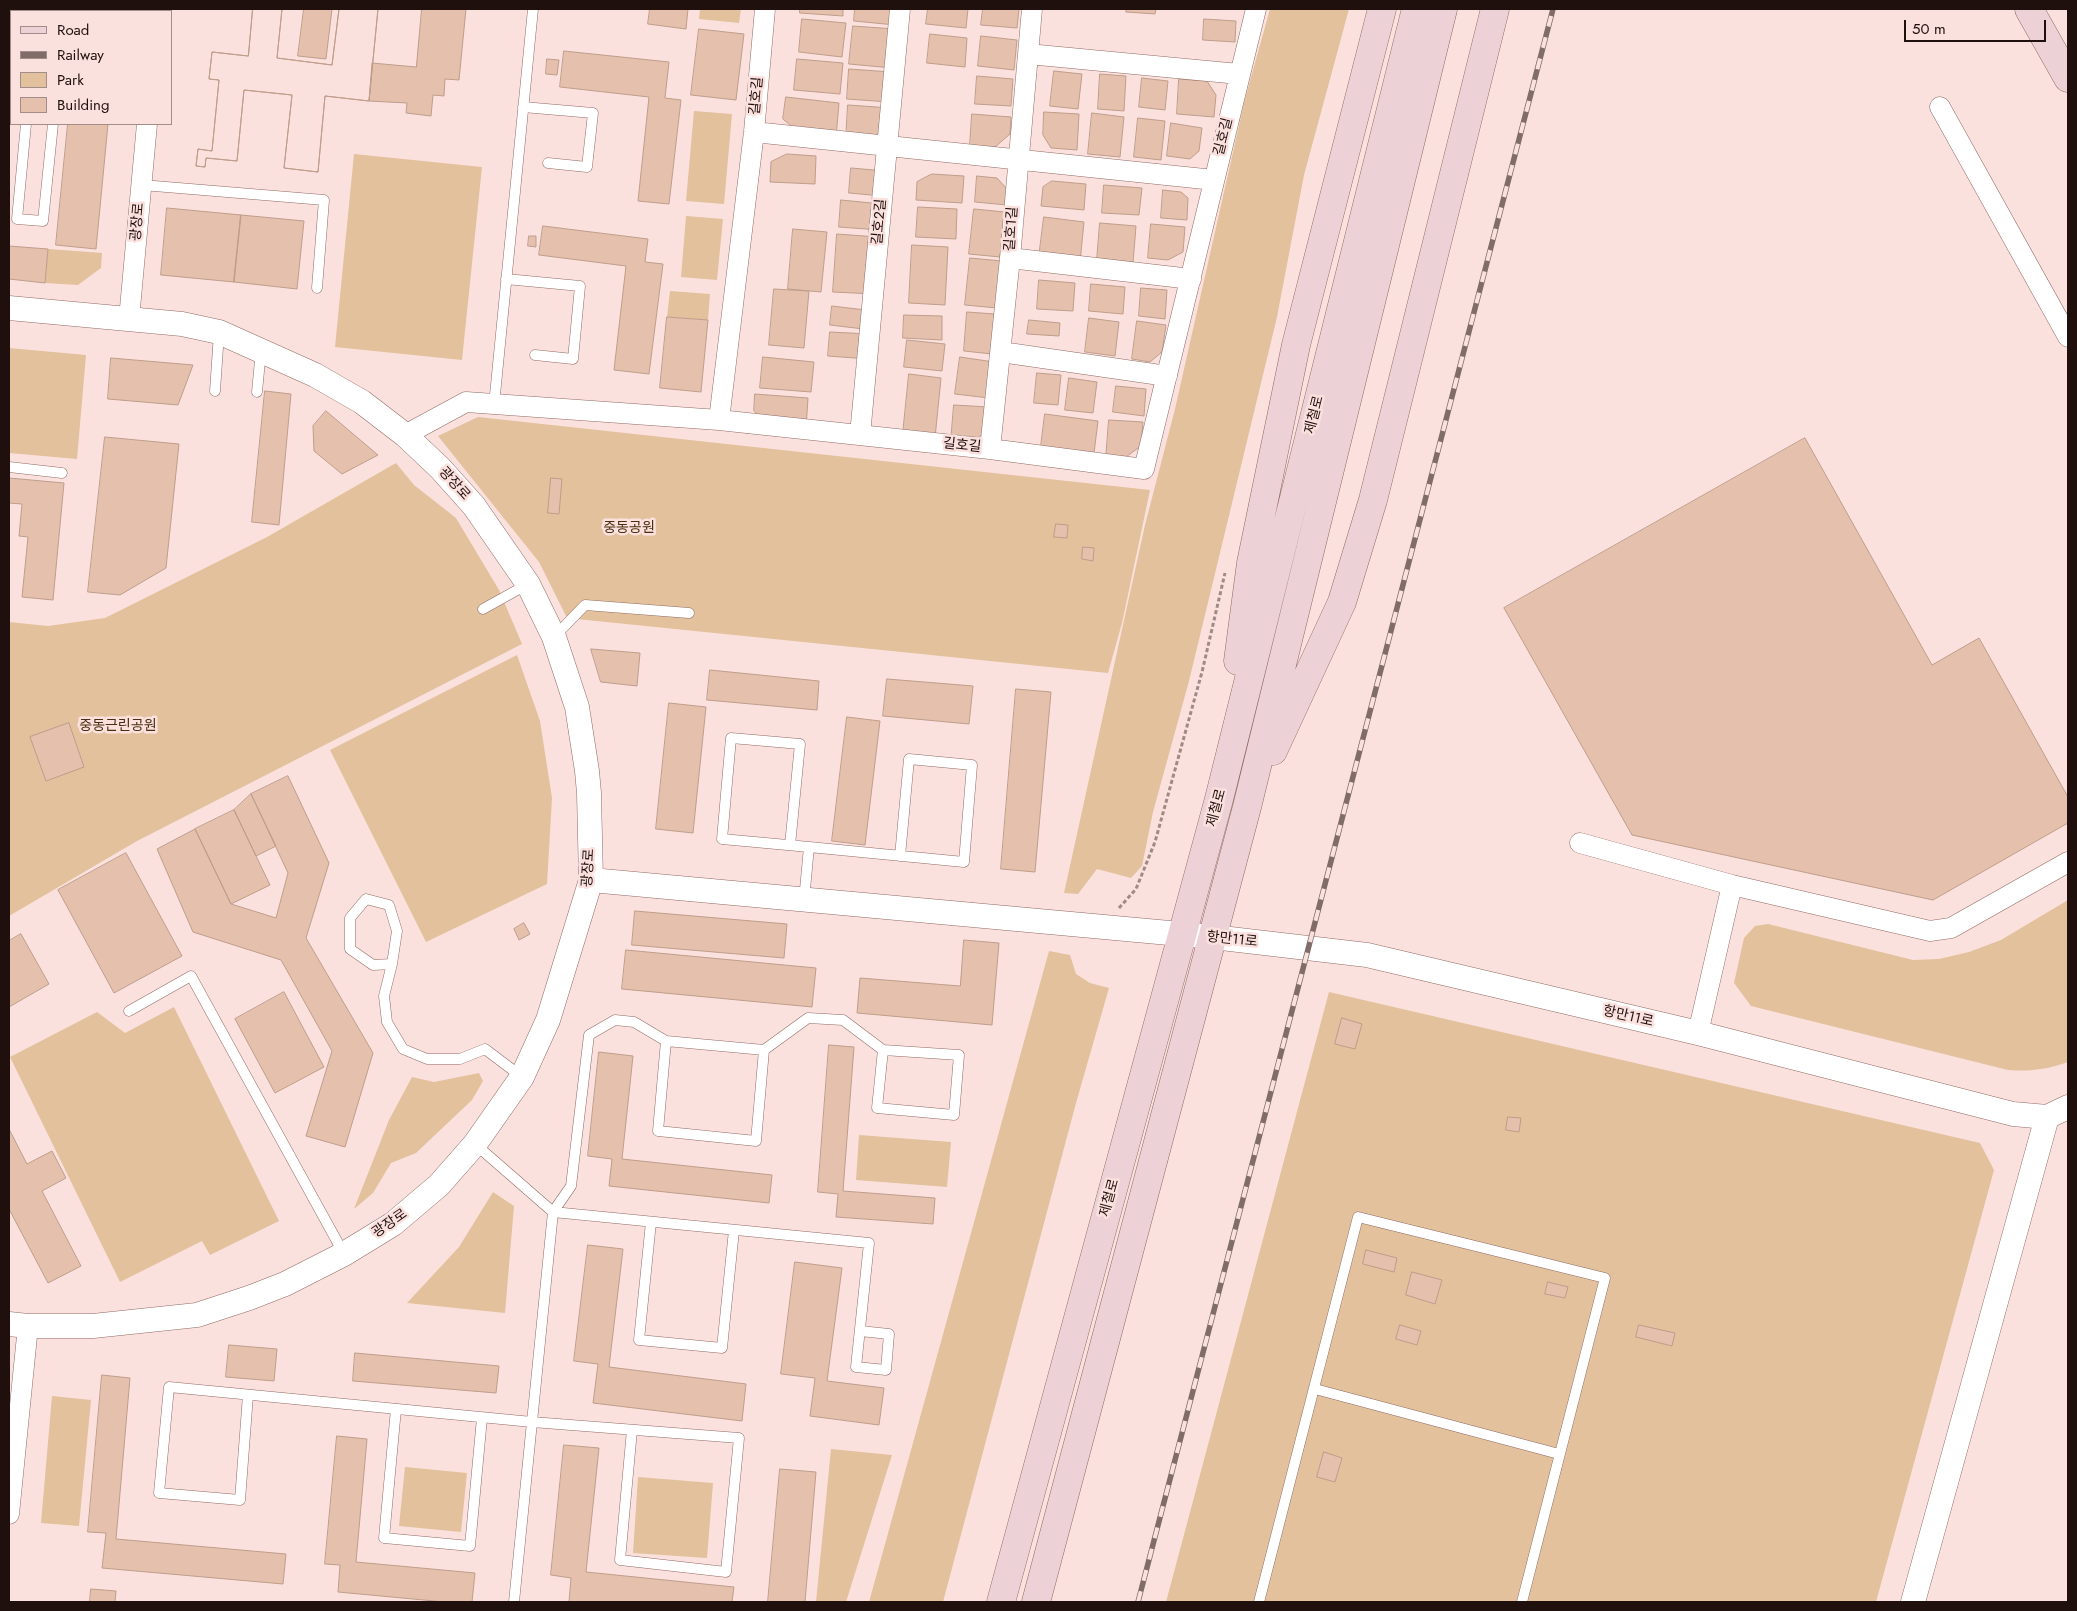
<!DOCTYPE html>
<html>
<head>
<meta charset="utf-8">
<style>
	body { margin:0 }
	#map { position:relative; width:2077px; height:1611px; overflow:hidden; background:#fbe1dd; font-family:Jost,sans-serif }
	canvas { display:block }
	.frame { position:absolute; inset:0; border:10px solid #1f100e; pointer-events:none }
	.legend { position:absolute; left:10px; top:10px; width:162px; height:115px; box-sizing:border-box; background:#fbe1dd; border:1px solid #a38d8a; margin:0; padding:6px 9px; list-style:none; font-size:15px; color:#1f100e }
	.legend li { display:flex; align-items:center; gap:10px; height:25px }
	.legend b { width:25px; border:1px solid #a38d8a }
	.scale { position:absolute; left:1904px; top:20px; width:142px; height:22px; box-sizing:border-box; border:2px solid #1f100e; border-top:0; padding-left:6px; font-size:15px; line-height:18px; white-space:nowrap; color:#1f100e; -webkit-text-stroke:4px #fbe1dd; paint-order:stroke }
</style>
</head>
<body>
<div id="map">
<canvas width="2077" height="1611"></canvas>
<div class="frame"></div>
<ul class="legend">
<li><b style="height:6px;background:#ecd2d7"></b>Road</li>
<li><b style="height:6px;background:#806c69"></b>Railway</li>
<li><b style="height:14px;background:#e2c19c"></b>Park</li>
<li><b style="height:14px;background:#e4c0ad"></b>Building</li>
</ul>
<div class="scale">50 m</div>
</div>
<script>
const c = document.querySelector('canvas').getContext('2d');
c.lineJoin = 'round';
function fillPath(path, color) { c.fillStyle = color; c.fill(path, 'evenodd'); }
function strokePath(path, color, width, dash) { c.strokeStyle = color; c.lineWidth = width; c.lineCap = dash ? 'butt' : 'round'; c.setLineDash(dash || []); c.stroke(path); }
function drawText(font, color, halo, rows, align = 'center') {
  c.font = font + ' Jost,"Noto Sans KR",sans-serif'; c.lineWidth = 5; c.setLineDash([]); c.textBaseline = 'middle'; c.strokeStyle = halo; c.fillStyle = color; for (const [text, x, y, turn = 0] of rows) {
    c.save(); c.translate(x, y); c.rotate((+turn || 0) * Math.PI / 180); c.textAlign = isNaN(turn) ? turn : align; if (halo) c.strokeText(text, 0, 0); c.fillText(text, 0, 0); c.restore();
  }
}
fillPath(new Path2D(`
	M 700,9 L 741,9 L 739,23 L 699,19 Z
	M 1270,9 L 1349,9 L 1304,175 L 1277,317 L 1189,681 L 1153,812 L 1142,866 L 1131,878 L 1097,869 L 1078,894 L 1064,893 L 1145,525 L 1175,409 L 1245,99 Z
	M 694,111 L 732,114 L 724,204 L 686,201 Z
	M 354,154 L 482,167 L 462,360 L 335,347 Z
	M 686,216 L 723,219 L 717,280 L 681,277 Z
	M 48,249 L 102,253 L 101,268 L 78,285 L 45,283 Z
	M 670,291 L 710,294 L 708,320 L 667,317 Z
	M 9,348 L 86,355 L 77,459 L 9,453 Z
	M 478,417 L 1150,490 L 1122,623 L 1108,673 L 567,618 L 539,562 L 438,436 Z
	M 396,463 L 414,485 L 456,518 L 499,590 L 522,644 L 137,841 L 9,916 L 9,622 L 48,626 L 105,618 L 267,537 Z
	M 517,655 L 540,721 L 552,798 L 547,884 L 426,942 L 330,750 Z
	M 2068,900 L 2068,1062 C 2048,1069 2030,1072 2008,1070 L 1751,1006 L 1734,983 L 1744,938 L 1755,926 L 1768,924 L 1913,960 L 1939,959 L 1969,952 L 2001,940 Z
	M 1049,951 L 1070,955 L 1076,974 L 1090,983 L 1109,988 L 1076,1103 L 943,1602 L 869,1602 Z
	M 1329,992 L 1980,1143 L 1994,1170 L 1876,1602 L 1166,1602 Z
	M 174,1007 L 279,1221 L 210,1255 L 202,1241 L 120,1282 L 10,1057 L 97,1012 L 125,1033 Z
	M 479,1073 L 483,1081 L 472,1100 L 416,1153 L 391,1163 L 373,1193 L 354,1209 L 389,1120 L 412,1077 L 434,1082 Z
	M 859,1135 L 951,1142 L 947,1187 L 856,1180 Z
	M 493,1192 L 514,1206 L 505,1313 L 407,1303 L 459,1247 Z
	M 52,1396 L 91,1400 L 79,1526 L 41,1523 Z
	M 831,1449 L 892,1455 L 846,1602 L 816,1602 Z
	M 405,1467 L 467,1473 L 461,1532 L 399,1526 Z
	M 638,1477 L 713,1483 L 707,1558 L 633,1553 Z`), '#e2c19c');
const building = new Path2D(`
	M 78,9 L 119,9 L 118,11 L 78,11 Z
	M 253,9 L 282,9 L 277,58 L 332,65 L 339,9 L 378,9 L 369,101 L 325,96 L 318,172 L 284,168 L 292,95 L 244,90 L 237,161 L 206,158 L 205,167 L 196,166 L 198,149 L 212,151 L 219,80 L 209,79 L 212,52 L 248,56 Z
	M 253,9 L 282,9 L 277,58 L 332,65 L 339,9 L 378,9 L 369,101 L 325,96 L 318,172 L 284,168 L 292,95 L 244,90 L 237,161 L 206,158 L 205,167 L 196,166 L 198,149 L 212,151 L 219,80 L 209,79 L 212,52 L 248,56 Z
	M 304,9 L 332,9 L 326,59 L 298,56 Z
	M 422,9 L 466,9 L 459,80 L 445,79 L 444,96 L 433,95 L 431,116 L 406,113 L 407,103 L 369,101 L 372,63 L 416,67 Z
	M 650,9 L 688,9 L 686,29 L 648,24 Z
	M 800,9 L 843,9 L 843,16 L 800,13 Z
	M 855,9 L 896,9 L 895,25 L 854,21 Z
	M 928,9 L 968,9 L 966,28 L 926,24 Z
	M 983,9 L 1019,9 L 1017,28 L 981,25 Z
	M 1127,9 L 1156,9 L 1155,14 L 1126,12 Z
	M 802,19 L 846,23 L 842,57 L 799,52 Z
	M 1204,19 L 1236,21 L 1235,42 L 1203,40 Z
	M 853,26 L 895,29 L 892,68 L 849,64 Z
	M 699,29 L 744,34 L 736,100 L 691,95 Z
	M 930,34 L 967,38 L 965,67 L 927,63 Z
	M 981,36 L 1017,40 L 1014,70 L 978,66 Z
	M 564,51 L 669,62 L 665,98 L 681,100 L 669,204 L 638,201 L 649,97 L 560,87 Z
	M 547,59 L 559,60 L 557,75 L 546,74 Z
	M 797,59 L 843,63 L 840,94 L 794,90 Z
	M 849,69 L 892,72 L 889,102 L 847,99 Z
	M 1054,71 L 1082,74 L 1078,109 L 1050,106 Z
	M 1100,74 L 1126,76 L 1124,111 L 1098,109 Z
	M 977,76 L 1013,79 L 1011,106 L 975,104 Z
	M 1142,78 L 1168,81 L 1165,110 L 1139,107 Z
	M 1179,79 L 1207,81 L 1216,95 L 1214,117 L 1177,114 Z
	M 786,97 L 839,103 L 836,137 L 799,133 L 783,119 Z
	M 848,105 L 891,108 L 890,125 L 869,140 L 846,139 Z
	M 1044,112 L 1079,114 L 1077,150 L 1051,148 L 1043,135 Z
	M 1092,113 L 1124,117 L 1120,157 L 1088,154 Z
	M 972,114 L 1011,117 L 1010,134 L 995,147 L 970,146 Z
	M 1138,118 L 1165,121 L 1161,160 L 1134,157 Z
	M 1171,123 L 1202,128 L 1199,151 L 1190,159 L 1167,156 Z
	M 68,124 L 108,124 L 96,249 L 56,245 Z
	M 787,154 L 816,156 L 815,184 L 770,182 L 771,162 Z
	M 851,168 L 874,170 L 883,184 L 882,196 L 849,193 Z
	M 932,174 L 964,176 L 962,203 L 916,200 L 917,182 Z
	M 977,176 L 997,178 L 1008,190 L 1007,205 L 975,202 Z
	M 1052,181 L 1086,184 L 1084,210 L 1041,206 L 1043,187 Z
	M 1104,185 L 1142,188 L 1139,215 L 1102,213 Z
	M 1163,190 L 1181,192 L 1188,198 L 1187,220 L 1161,218 Z
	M 841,200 L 882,204 L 880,230 L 839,227 Z
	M 918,207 L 957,209 L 956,239 L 916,237 Z
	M 167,208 L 241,215 L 234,282 L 161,275 Z
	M 974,209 L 1005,212 L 1000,257 L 969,254 Z
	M 241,215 L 304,221 L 297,289 L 234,282 Z
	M 1044,217 L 1084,222 L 1080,262 L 1039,257 Z
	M 1100,223 L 1136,226 L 1133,263 L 1097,260 Z
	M 1151,224 L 1185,227 L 1183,252 L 1168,260 L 1148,258 Z
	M 543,226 L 648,239 L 645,262 L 663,264 L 649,374 L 614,370 L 626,266 L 539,255 Z
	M 793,229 L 827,232 L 821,292 L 788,289 Z
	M 837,234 L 878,237 L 874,294 L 833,292 Z
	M 529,236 L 536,236 L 536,247 L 528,246 Z
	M 912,245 L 948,247 L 945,305 L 909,303 Z
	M 9,246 L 48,249 L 45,283 L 9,279 Z
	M 970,258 L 1002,261 L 997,308 L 965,305 Z
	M 1039,280 L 1075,283 L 1073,311 L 1037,309 Z
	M 1091,284 L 1125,287 L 1123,314 L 1089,311 Z
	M 1141,288 L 1167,290 L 1165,319 L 1139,316 Z
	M 774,289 L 809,291 L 804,348 L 769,345 Z
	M 832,306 L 874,311 L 872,330 L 830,325 Z
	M 967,312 L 995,314 L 992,354 L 964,351 Z
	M 904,315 L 942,316 L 942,340 L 903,338 Z
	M 667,317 L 708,320 L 701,392 L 660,388 Z
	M 1089,318 L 1119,322 L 1115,356 L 1085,352 Z
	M 1029,320 L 1060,323 L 1059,336 L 1027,334 Z
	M 1137,321 L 1166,325 L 1162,352 L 1150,362 L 1132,359 Z
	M 830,332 L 869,334 L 868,359 L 828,356 Z
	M 907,340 L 945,344 L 942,371 L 904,367 Z
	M 763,357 L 814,362 L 811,392 L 760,388 Z
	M 960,357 L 994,362 L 989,398 L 955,394 Z
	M 111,358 L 193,365 L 178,405 L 108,399 Z
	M 1037,373 L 1061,375 L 1058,405 L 1034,403 Z
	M 909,374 L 941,378 L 935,438 L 903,434 Z
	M 1069,378 L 1097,382 L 1093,413 L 1065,410 Z
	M 1116,386 L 1146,389 L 1144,416 L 1113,412 Z
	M 265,391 L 291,394 L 279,525 L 252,522 Z
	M 755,394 L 808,398 L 806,428 L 765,424 L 754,411 Z
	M 954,405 L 989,407 L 987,431 L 970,443 L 951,441 Z
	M 326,411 L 378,455 L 342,474 L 314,451 L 313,426 Z
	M 1045,414 L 1098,421 L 1094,453 L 1041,446 Z
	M 1109,420 L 1143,422 L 1141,446 L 1123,459 L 1106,458 Z
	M 105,437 L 179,444 L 166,568 L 120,595 L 88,592 Z
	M 1805,438 L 1932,665 L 1979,638 L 2068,797 L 2068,823 L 1933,900 L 1632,835 L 1504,608 Z
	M 9,478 L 64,483 L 53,600 L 22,597 L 28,537 L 19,536 L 22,504 L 9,503 Z
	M 551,478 L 562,479 L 559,514 L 548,513 Z
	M 1056,524 L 1068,525 L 1067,538 L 1054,537 Z
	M 1083,547 L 1094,548 L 1093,561 L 1082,559 Z
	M 591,649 L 640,653 L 637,686 L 601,682 Z
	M 710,670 L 819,681 L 817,710 L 707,700 Z
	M 887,679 L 973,686 L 969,724 L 883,716 Z
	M 1016,689 L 1051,692 L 1035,872 L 1001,869 Z
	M 669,703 L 706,707 L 693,833 L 656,829 Z
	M 847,717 L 880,721 L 865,845 L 832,841 Z
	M 69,723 L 84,767 L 46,781 L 30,737 Z
	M 288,776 L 329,863 L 306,938 L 373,1053 L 345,1147 L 306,1136 L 332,1051 L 281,960 L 193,932 L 157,849 L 195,829 L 231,904 L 276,918 L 288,873 L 251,794 Z
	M 251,794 L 276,846 L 256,856 L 234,810 Z
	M 234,810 L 270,885 L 231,904 L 195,829 Z
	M 126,853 L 182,956 L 114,993 L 58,890 Z
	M 635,911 L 787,924 L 784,958 L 632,945 Z
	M 524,923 L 530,934 L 519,940 L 514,929 Z
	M 21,934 L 49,984 L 9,1007 L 9,941 Z
	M 964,940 L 999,943 L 992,1025 L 857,1013 L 860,978 L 960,986 Z
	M 626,950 L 816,968 L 812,1007 L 622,989 Z
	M 284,992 L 324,1067 L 275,1093 L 235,1019 Z
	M 1342,1018 L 1362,1024 L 1355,1049 L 1335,1044 Z
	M 829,1045 L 854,1047 L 843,1191 L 935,1198 L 933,1224 L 836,1217 L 838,1194 L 818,1192 Z
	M 599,1052 L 633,1056 L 622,1159 L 772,1175 L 769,1203 L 609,1186 L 612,1159 L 588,1156 Z
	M 1508,1117 L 1521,1118 L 1519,1132 L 1506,1130 Z
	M 9,1129 L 27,1164 L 52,1151 L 66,1178 L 42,1191 L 81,1266 L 48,1283 L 9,1209 Z
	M 588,1245 L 623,1249 L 609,1367 L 746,1384 L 742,1421 L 593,1403 L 598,1364 L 574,1361 Z
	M 1366,1250 L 1397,1258 L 1394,1272 L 1363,1264 Z
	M 795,1262 L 842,1268 L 827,1381 L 884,1388 L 879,1425 L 810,1416 L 815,1378 L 781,1374 Z
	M 1412,1272 L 1442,1280 L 1435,1304 L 1406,1295 Z
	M 1548,1282 L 1568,1287 L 1565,1298 L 1545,1294 Z
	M 1400,1325 L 1421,1331 L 1417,1345 L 1396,1339 Z
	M 1639,1325 L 1675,1333 L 1672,1346 L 1636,1337 Z
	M 229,1345 L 277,1349 L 274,1381 L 226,1377 Z
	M 355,1353 L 499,1366 L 496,1393 L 353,1381 Z
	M 102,1375 L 130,1378 L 116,1539 L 286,1554 L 283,1584 L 102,1568 L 106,1533 L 88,1532 Z
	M 337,1436 L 367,1439 L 356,1562 L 475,1573 L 472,1602 L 445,1602 L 338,1592 L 340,1565 L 325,1564 Z
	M 564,1445 L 599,1448 L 586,1572 L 734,1587 L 732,1602 L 569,1602 L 571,1578 L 551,1575 Z
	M 1324,1452 L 1342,1458 L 1335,1482 L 1317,1477 Z
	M 780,1469 L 816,1472 L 805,1602 L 768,1602 Z
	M 91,1589 L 116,1591 L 115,1602 L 90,1602 Z`);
fillPath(building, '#e4c0ad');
strokePath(building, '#bf9d8b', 1);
const service = new Path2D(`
	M 36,9 L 56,11
	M 523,107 L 593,113 L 587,167 L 548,163
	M 26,124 L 17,219 L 43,221 L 53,124
	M 142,185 L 324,200 L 317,288
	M 506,279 L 580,286 L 573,359 L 535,355
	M 215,391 L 219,333
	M 257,392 L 261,350
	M 494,405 L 533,9
	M 9,467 L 62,473
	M 483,609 L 528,584
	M 555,636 L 585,605 L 689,613
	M 790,845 L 800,744 L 731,738 L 722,839 L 809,847 L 804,900
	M 809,847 L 964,862 L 972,765 L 909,759 L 900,856
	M 392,964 L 373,965 L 350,949 L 350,918 L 366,899 L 389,905 L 397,931 L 392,964 L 384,996 L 387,1022 L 403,1049 L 427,1059 L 460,1059 L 485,1049 L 522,1077
	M 129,1011 L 191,976 L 344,1254
	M 764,1050 L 808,1018 L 843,1020 L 883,1050 L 959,1055 L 954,1115 L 877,1108 L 883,1050
	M 475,1144 L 553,1212 L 869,1243 L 856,1367 L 886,1370 L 889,1334 L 860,1331
	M 651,1222 L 639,1340 L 722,1348 L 734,1230
	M 1315,1389 L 1559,1454
	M 248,1395 L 240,1500 L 159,1493 L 169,1387 L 532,1422 L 739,1438 L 726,1572 L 620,1560 L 632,1430
	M 396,1409 L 384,1538 L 470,1546 L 482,1418
	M 514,1602 L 553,1212 L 571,1186 L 589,1035 L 615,1020 L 634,1022 L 666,1041 L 764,1050 L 756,1141 L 658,1131 L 666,1041
	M 1259,1602 L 1358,1217 L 1605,1278 L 1522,1602`);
const minor = new Path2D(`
	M 765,9 L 754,132 L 719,420 L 990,449 L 1144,469 L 1256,9
	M 157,11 L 157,9
	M 1028,54 L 1239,74
	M 1940,107 L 2068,337
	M 754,132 L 1214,180
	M 1010,258 L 1191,279
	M 129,319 L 147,124
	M 1001,352 L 1167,376
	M 405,435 L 466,402 L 719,420
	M 860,435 L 900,9
	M 990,449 L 1010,258 L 1032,9
	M 1580,843 L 1732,885 L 1930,931 L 1951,928 L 2068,862
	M 1698,1033 L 1732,885
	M 9,1514 L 28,1326`);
const tertiary = new Path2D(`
	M 9,308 L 182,324 L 219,332 L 315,375 L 362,402 L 405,435 L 440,468 L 474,506 L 528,584 L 554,637 L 577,707 L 587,771 L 589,793 L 591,880 L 548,1020 L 522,1077 L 475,1144 L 439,1185 L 393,1224 L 344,1254 L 285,1284 L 249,1298 L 197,1315 L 93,1326 L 28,1326 L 9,1324
	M 591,880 L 1213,937 L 1367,955 L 1698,1033 L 2013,1114 L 2047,1117 L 2068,1107
	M 1913,1602 L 2047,1117`);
const secondary = new Path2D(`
	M 2029,9 L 2068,78
	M 1238,661 L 1251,563 L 1296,345 L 1382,9
	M 1273,751 L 1342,602 L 1373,500 L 1495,9
	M 1001,1602 L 1219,799 L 1416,9
	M 1036,1602 L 1247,807 L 1443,9`);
strokePath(service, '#906b65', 11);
strokePath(minor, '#906b65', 21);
strokePath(tertiary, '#906b65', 25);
strokePath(secondary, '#906b65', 29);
strokePath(new Path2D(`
	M 1119,908 L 1136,889 L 1155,842 L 1202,672 L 1225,573`), '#9f8a86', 3, [4, 2.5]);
strokePath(service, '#fff', 10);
strokePath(minor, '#fff', 20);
strokePath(tertiary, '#fff', 24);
strokePath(secondary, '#ecd2d7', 28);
const rail = new Path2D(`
	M 1138,1602 L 1553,9`);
strokePath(rail, '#806c69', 5.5);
strokePath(rail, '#fbe1dd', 4, [11]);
drawText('14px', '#1f100e', '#fbe1dd', [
	["길호길",757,96,-85],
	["길호길",1224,137,-76],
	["광장로",138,222,-85],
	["길호2길",880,222,-85],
	["길호1길",1012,229,-86],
	["제철로",1315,415,-76],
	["길호길",962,446,6],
	["광장로",454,484,48],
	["제철로",1217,808,-75],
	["광장로",589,868,-87],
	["항만11로",1232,940,6],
	["항만11로",1628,1017,13],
	["제철로",1110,1198,-75],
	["광장로",390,1224,-35]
]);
drawText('14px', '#472f10', '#fbe1dd', [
	["중동공원",629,529],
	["중동근린공원",118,727]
]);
</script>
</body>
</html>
